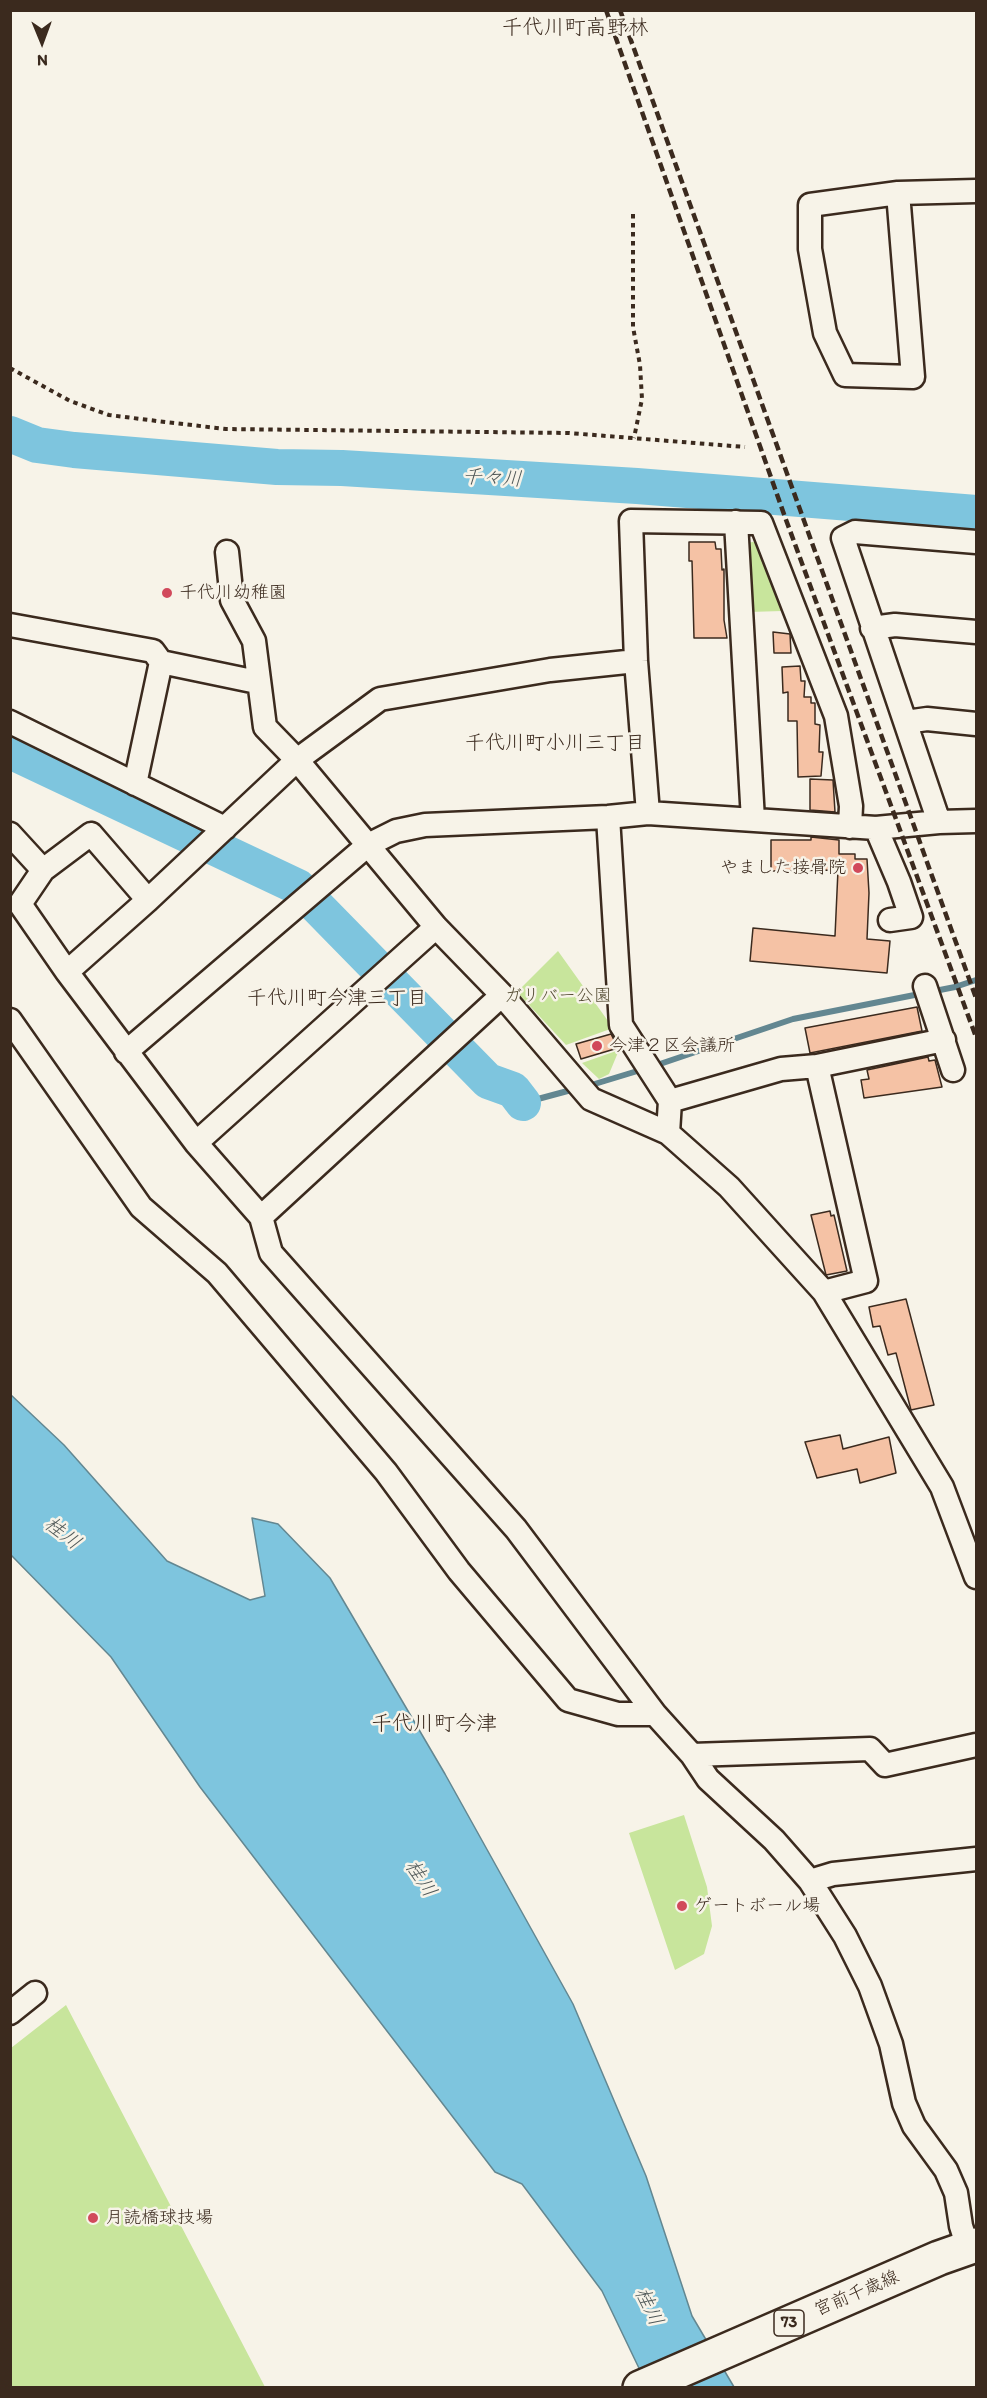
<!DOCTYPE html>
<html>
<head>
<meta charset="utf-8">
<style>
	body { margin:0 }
	#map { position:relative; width:987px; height:2398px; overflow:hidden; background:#f7f3e8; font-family:Itim,sans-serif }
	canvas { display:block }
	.frame { position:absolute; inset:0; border:12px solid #3b2a1e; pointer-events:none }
	.north { position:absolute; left:12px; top:12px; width:60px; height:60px; -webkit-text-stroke:4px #f7f3e8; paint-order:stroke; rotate:179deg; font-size:16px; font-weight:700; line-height:24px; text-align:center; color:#3b2a1e }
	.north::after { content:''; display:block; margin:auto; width:21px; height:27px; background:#3b2a1e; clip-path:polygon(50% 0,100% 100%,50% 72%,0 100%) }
</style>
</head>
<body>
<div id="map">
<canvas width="987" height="2398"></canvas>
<div class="frame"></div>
<div class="north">N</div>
</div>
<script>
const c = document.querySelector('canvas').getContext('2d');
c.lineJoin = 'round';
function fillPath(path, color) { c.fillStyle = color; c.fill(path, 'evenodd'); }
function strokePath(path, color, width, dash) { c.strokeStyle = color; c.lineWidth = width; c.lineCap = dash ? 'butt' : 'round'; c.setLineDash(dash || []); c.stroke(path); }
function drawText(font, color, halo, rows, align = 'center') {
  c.font = font + ' Itim,"Klee One",sans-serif'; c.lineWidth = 5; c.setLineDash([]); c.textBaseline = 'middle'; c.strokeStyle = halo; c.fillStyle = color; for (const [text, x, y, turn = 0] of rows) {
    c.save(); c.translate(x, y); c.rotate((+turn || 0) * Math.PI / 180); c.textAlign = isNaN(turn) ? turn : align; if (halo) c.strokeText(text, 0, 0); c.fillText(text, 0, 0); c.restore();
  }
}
fillPath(new Path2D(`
	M 759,541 L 782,611 L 749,612 L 746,543 Z
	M 558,951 L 613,1028 L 566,1045 L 517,992 Z
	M 619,1050 L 609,1074 L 599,1079 L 582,1063 Z
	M 684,1815 L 707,1887 L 712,1926 L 704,1954 L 675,1970 L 629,1833 Z
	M 66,2005 L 265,2387 L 11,2387 L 11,2048 Z`), '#c8e59c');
const water = new Path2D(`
	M 10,1394 L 64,1445 L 167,1561 L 250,1600 L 265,1596 L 252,1518 L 278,1524 L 330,1578 L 445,1774 L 573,2004 L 646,2176 L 692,2316 L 734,2387 L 648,2387 L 602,2291 L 522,2184 L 495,2172 L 200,1787 L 111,1657 L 11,1555 Z`);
fillPath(water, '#7ec5de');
strokePath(water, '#638791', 1.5);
strokePath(new Path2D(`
	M 654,1066 L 793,1019 L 955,987 L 976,980
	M 588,1086 L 644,1069
	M 523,1103 L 575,1089`), '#638791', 6);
strokePath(new Path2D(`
	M 10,434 L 37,445 L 74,450 L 277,467 L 342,468 L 637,486 L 976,513
	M 10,751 L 298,887 L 488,1081 L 513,1090 L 523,1103`), '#7ec5de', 36);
const building = new Path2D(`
	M 689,542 L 715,542 L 716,549 L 721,549 L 722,570 L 724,569 L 724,620 L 727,638 L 694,638 L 692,561 L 689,561 Z
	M 773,632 L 790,634 L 791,653 L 774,653 Z
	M 800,666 L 801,681 L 805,681 L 804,697 L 811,697 L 811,703 L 815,703 L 815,724 L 820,725 L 819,752 L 823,752 L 821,776 L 798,777 L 797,721 L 788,721 L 788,692 L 783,693 L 782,667 Z
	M 810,779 L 833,780 L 835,812 L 810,810 Z
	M 811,837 L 839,840 L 839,854 L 855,854 L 855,859 L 867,859 L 869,893 L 867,939 L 890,941 L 887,973 L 750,961 L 753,928 L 835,936 L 838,870 L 771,871 L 771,840 L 811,840 Z
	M 917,1007 L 922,1031 L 810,1053 L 805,1028 Z
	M 611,1034 L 618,1048 L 581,1059 L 576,1044 Z
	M 928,1057 L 929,1061 L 935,1060 L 942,1087 L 864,1098 L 861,1080 L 869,1079 L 867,1070 Z
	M 830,1211 L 831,1216 L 834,1215 L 847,1271 L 826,1275 L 811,1215 Z
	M 906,1299 L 934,1405 L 911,1410 L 896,1353 L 888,1355 L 880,1326 L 873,1327 L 869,1307 Z
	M 840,1435 L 843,1449 L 889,1437 L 896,1473 L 860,1483 L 857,1469 L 817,1478 L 805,1442 Z`);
fillPath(building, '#f5c2a5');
strokePath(building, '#3b2a1e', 1.5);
const street = new Path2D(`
	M 898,193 L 913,377 L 845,375 L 825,333 L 810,249 L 810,205 L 898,193 L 976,191
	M 736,522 L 753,820
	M 227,552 L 232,600 L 254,641 L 265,727 L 297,760 L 436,927 L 502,995 L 591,1099 L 668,1133 L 729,1187 L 824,1292 L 942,1487 L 976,1577
	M 10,625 L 153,651 L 161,662 L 135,784
	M 872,628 L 895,625 L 976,632
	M 636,661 L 550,670 L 380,699 L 297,760 L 148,900 L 67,972 L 196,1143 L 261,1217 L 271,1253 L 516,1529 L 655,1714 L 692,1755 L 708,1779 L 774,1840 L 810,1881 L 845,1936 L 870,1986 L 891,2044 L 904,2103 L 914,2126 L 946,2170 L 956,2193 L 961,2226 L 968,2248
	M 161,662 L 257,682
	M 10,722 L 225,828
	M 906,722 L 927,719 L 976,724
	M 648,813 L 636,661 L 631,521 L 761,523 L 836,716 L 851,806 L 850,827
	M 608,817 L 621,1025 L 670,1101 L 668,1133
	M 939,822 L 843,538 L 855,532 L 976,542
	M 876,828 L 899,882 L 911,917 L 890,920
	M 10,834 L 43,870
	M 67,972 L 20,904 L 43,870 L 91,834 L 148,900
	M 925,986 L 953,1070
	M 10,1020 L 141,1207 L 217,1273 L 386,1472 L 459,1571 L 568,1700 L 618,1714 L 655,1714
	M 126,1052 L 368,845 L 396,831 L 425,825 L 608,817 L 648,813 L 876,828 L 939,822 L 976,821
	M 817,1066 L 866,1281 L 824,1292
	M 670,1101 L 781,1069 L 817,1066 L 944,1040
	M 196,1143 L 436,927
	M 261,1217 L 502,995
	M 692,1755 L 870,1749 L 885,1765 L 976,1745
	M 810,1881 L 833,1874 L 976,1859
	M 10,2013 L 35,1993`);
const primary = new Path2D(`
	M 640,2388 L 939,2258 L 976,2245`);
strokePath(street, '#3b2a1e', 27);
strokePath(primary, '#3b2a1e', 38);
strokePath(new Path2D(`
	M 633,214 L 633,327 L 640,365 L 642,399 L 634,438
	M 10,368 L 70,401 L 109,415 L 165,422 L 226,429 L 569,433 L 745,447`), '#3b2a1e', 4, [4.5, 4.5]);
strokePath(street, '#f7f3e8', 22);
strokePath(primary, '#f7f3e8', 33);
strokePath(new Path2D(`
	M 606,10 L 785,517 L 976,1037
	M 620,10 L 976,998`), '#3b2a1e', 4.5, [9, 4.5]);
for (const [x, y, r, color] of [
	[167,593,6,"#d1495b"],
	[858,868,6,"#d1495b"],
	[597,1046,6,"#d1495b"],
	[682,1906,6,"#d1495b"],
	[93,2218,6,"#d1495b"]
]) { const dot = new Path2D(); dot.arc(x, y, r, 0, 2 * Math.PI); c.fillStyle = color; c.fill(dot); strokePath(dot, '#f7f3e8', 2); }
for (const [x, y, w] of [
	[789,2323,30]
]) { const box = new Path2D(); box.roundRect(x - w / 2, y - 13, w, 26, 4.5); c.fillStyle = '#f7f3e8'; c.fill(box); strokePath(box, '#3b2a1e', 1.5); }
drawText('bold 16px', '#3b2a1e', null, [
	["73",789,2323]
]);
drawText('18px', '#3b2a1e', '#f7f3e8', [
	["千代川幼稚園",179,593],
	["やました接骨院",846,868,"right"],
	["今津２区会議所",609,1046],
	["ゲートボール場",694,1906],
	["月読橋球技場",105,2218]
], 'left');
drawText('18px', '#574f37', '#f7f3e8', [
	["ガリバー公園",558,996]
]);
drawText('18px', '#3b2a1e', '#f7f3e8', [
	["宮前千歳線",857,2294,-23]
]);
drawText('italic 20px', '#4f5858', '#f7f3e8', [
	["千々川",492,479,3],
	["桂川",62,1534,38],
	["桂川",420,1879,57],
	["桂川",648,2307,65]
]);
drawText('20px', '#3b2a1e', '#f7f3e8', [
	["千代川町小川三丁目",555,744],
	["千代川町今津三丁目",337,999]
]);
drawText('21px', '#3b2a1e', '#f7f3e8', [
	["千代川町高野林",575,29],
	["千代川町今津",434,1725]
]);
</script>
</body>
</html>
